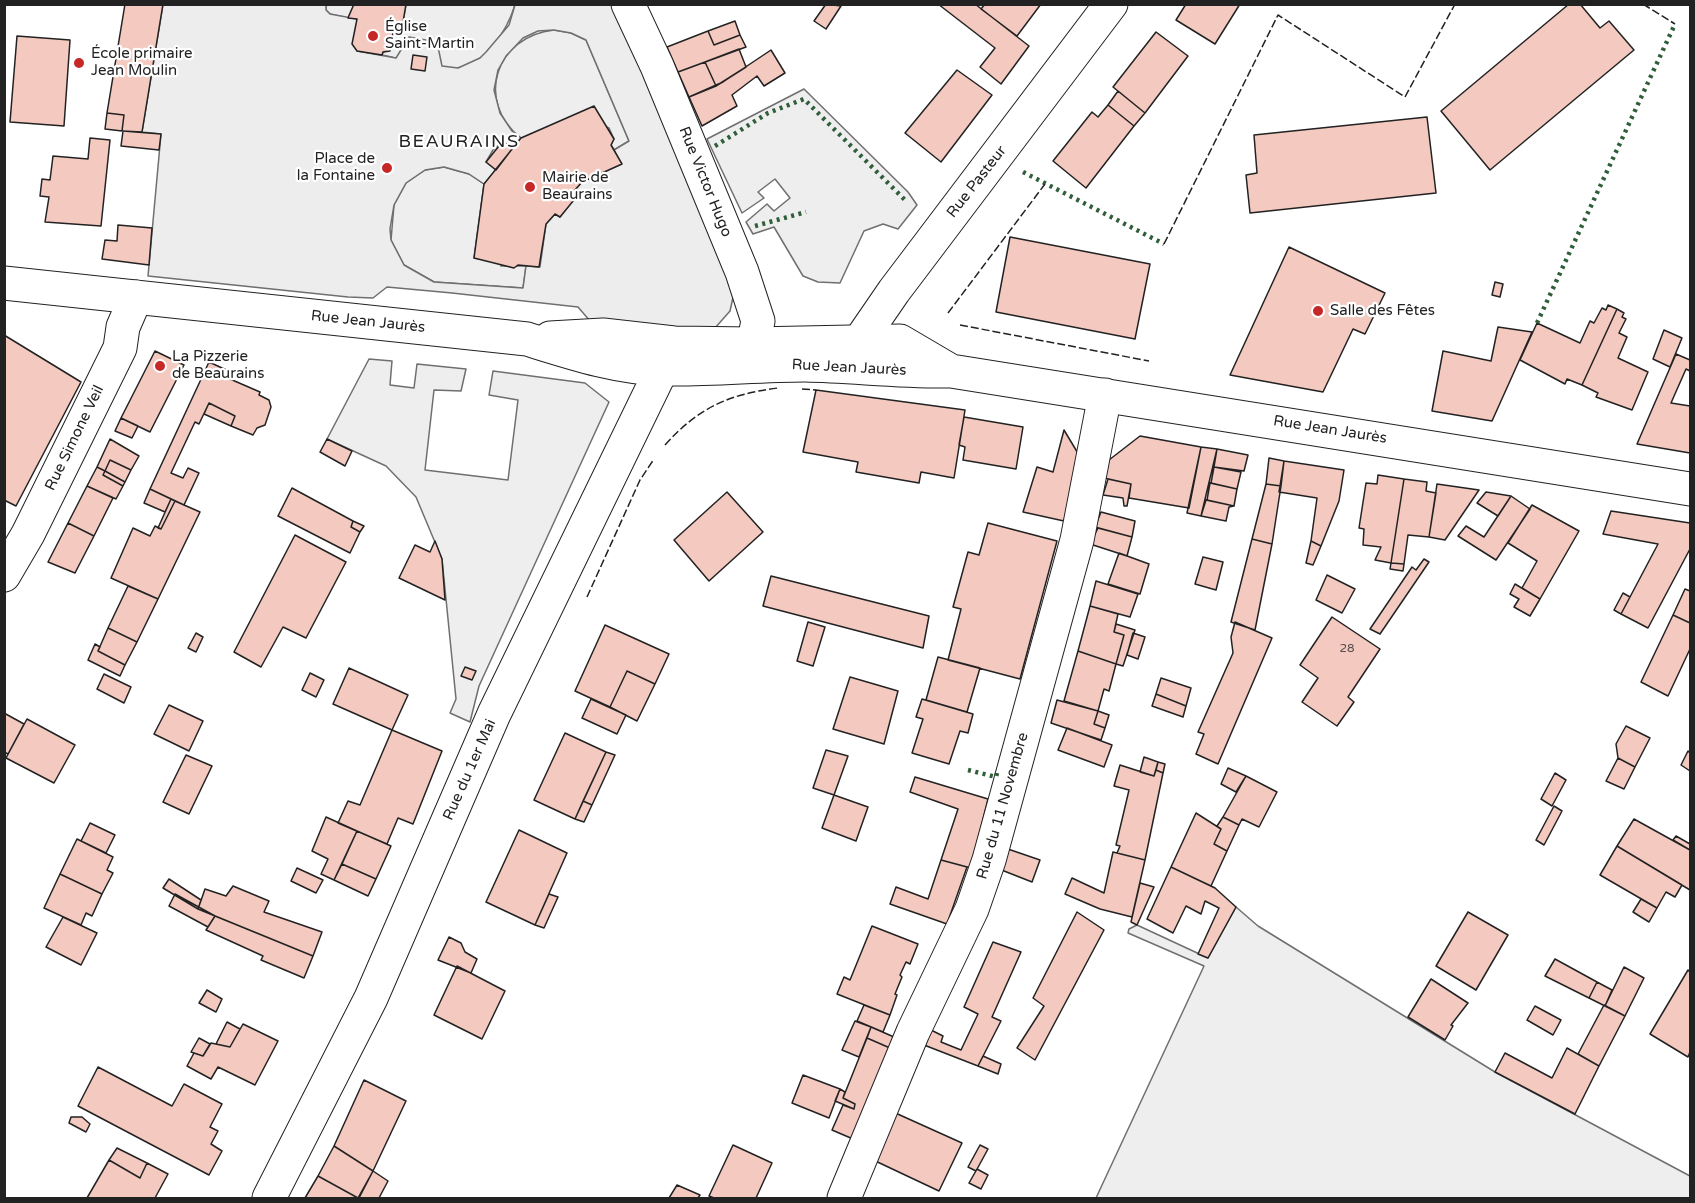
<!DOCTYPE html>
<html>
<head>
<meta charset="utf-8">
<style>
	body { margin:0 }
	#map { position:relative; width:1695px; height:1203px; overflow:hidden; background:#fff; font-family:"Varela Round",sans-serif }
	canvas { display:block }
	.frame { position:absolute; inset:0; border:6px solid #222; pointer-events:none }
</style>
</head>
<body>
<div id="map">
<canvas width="1695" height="1203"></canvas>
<div class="frame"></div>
</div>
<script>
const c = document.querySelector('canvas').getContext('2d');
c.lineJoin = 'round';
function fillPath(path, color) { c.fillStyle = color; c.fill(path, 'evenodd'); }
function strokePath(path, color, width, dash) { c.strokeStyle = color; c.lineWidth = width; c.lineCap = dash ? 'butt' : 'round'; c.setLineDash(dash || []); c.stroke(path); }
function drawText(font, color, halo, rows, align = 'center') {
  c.font = font + ' "Varela Round",sans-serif'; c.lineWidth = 4.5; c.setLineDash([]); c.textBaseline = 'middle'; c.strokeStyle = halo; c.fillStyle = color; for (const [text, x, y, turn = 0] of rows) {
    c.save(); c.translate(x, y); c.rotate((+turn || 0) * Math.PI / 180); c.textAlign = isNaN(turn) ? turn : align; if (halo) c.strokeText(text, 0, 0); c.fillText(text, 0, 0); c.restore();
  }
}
const green = new Path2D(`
	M 326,5 L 354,5 L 348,18 L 330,14 L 326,10 Z
	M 406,5 L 515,5 C 507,30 486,66 455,68 C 438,69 401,59 382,55 L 383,52 L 390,50 L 394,26 L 406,28 L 406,23 L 403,22 Z
	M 554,30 L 571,33 L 586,40 L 629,141 L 614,150 L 611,145 L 614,139 L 609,128 L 604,126 L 521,138 C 474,101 496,36 554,30 Z
	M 804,89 L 908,192 L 917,205 L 898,229 L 883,224 L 864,231 L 840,283 L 818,282 L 803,276 L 774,227 L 753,234 L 746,222 L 767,204 L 774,211 L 790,198 L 775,179 L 758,192 L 764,198 L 742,213 L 707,139 Z
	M 444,167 L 469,174 L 484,184 L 474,258 L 500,262 L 501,266 L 526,266 L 523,288 L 434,282 L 404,265 L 391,240 L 394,205 L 406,183 L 425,170 Z
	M 369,359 L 392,361 L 390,385 L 414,388 L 417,364 L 466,369 L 461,391 L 434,390 L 425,470 L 508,480 L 518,400 L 489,395 L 493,371 L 585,383 L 609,402 L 479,686 L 470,722 L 450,713 L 456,699 L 442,559 L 416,497 L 386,466 L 327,439 Z
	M 1236,907 L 1258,926 L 1495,1072 L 1690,1176 L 1690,1198 L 1096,1198 L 1204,966 L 1128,933 L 1129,929 L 1137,925 L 1208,958 Z`);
fillPath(green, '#eee');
strokePath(green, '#6f6f6f', 1.5);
const parking = new Path2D(`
	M 163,5 L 326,5 L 326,10 L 330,14 L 357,19 L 357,51 L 396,58 L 409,37 L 437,42 L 442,66 L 458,68 L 480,58 L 486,52 L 509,25 L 515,5 L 613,5 L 692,181 L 734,293 L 730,311 L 715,328 L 701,333 L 590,321 L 578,307 L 452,293 L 387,287 L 373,298 L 348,297 L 148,276 L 161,134 L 142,132 ZM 554,30 L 571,33 L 586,40 L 629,141 L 614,150 L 621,164 L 582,182 L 574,191 L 577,195 L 560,217 L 555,214 L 546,224 L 540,267 L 526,266 L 523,288 L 434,282 L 404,265 L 391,240 L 390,229 L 394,205 L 406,183 L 425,170 L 444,167 L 469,174 L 484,184 L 496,170 L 486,162 L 493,150 L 503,141 L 512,149 L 521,138 L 512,131 L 500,113 L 494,90 L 498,70 L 506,56 L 523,38 L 538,31 Z`);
fillPath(parking, '#ededed');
strokePath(parking, '#6f6f6f', 1.5);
const building = new Path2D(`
	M 125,4 L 163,4 L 142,132 L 122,131 L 124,115 L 107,113 Z
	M 354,4 L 406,4 L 403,22 L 406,23 L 405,28 L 394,26 L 390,51 L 383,52 L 382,55 L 357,51 L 352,44 L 357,19 L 348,18 Z
	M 826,4 L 841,6 L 826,29 L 814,21 Z
	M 938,4 L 975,4 L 1029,46 L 1001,84 L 980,67 L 995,48 Z
	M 985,4 L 1041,4 L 1017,36 L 981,9 Z
	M 1186,4 L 1240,4 L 1215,44 L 1176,20 Z
	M 1569,4 L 1580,4 L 1600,28 L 1609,21 L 1634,50 L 1490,170 L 1441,111 Z
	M 735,21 L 740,35 L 714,45 L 708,31 Z
	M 708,31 L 714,45 L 740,35 L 746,47 L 678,72 L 667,47 Z
	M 1156,32 L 1188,56 L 1145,113 L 1113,87 Z
	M 17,36 L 70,40 L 64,126 L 10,122 Z
	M 739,49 L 746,67 L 716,86 L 705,62 Z
	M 771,50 L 785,73 L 764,86 L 757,76 L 732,95 L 737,106 L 702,126 L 689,97 L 723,82 Z
	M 413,55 L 427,57 L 425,71 L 411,69 Z
	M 705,62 L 716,86 L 689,97 L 678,72 Z
	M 957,70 L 992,95 L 941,162 L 905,133 Z
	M 1118,91 L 1145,113 L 1134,126 L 1108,105 Z
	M 1108,105 L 1134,126 L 1086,188 L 1053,161 L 1092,112 L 1098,117 Z
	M 594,106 L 614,139 L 611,145 L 622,164 L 582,182 L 574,191 L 578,195 L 560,217 L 555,214 L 546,224 L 539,267 L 518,265 L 514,268 L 474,258 L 484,184 L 521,138 Z
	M 107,113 L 124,115 L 122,131 L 105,129 Z
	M 1427,117 L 1436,193 L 1250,213 L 1246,175 L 1257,173 L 1254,135 Z
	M 123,131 L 161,134 L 159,150 L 121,146 Z
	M 90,138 L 110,140 L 101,226 L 45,222 L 49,197 L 40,196 L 42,179 L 50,180 L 53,156 L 88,159 Z
	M 503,141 L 512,149 L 496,170 L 486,162 Z
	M 118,225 L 152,228 L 149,265 L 102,259 L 105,240 L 117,241 Z
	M 1010,237 L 1150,264 L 1135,339 L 996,312 Z
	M 1289,247 L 1385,293 L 1365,334 L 1353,329 L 1323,392 L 1230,375 Z
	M 1495,282 L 1503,284 L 1500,297 L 1492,295 Z
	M 1608,305 L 1617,309 L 1582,385 L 1567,379 L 1565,384 L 1520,360 L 1537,323 L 1580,343 L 1590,321 L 1594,323 L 1602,308 L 1606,310 Z
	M 1617,309 L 1624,313 L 1622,317 L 1626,319 L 1619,333 L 1627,337 L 1618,358 L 1648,372 L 1632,410 L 1596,397 L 1598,393 L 1582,385 Z
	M 1498,327 L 1532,332 L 1492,421 L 1432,411 L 1443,351 L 1491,361 Z
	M 1664,330 L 1682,338 L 1670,367 L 1653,359 Z
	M 4,335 L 81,382 L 16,506 L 4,500 Z
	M 155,351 L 184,365 L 150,432 L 121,418 Z
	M 1676,354 L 1690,360 L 1690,371 L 1686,369 L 1671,403 L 1690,406 L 1690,453 L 1637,444 Z
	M 209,362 L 233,373 L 230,379 L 260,392 L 259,395 L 269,400 L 271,407 L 265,425 L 257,428 L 253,435 L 231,426 L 235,416 L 209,403 L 199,424 L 195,422 L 171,473 L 183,478 L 188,468 L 199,473 L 184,505 L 150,489 Z
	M 816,390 L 965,410 L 954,478 L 921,472 L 919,483 L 856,472 L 858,462 L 803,452 Z
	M 209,403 L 235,416 L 231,426 L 204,414 Z
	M 964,417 L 1023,427 L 1016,469 L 963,460 L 965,447 L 959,445 Z
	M 121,418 L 138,426 L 132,438 L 115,431 Z
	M 1064,430 L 1079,455 L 1064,521 L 1023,512 L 1037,467 L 1053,472 Z
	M 1140,436 L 1201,447 L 1189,508 L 1129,498 L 1131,484 L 1104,478 L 1109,460 Z
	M 110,439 L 139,456 L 131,470 L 110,460 L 105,471 L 97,467 Z
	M 327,439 L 352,451 L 345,466 L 320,452 Z
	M 1201,447 L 1217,449 L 1201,516 L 1187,513 Z
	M 1217,449 L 1248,455 L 1244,471 L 1214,467 Z
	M 1269,458 L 1284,461 L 1281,486 L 1266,484 Z
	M 110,460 L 131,470 L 125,482 L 105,471 Z
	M 1284,461 L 1344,470 L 1339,501 L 1321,546 L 1311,541 L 1317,498 L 1279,492 Z
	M 97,467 L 105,471 L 103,475 L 123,486 L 116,499 L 87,486 Z
	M 1214,467 L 1241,472 L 1237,489 L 1211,483 Z
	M 105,471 L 125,482 L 123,486 L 103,475 Z
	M 1378,475 L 1404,479 L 1391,563 L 1375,560 L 1381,547 L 1363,545 L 1364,529 L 1359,528 L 1366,483 L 1377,484 Z
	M 1108,479 L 1131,484 L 1127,506 L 1124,506 L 1123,498 L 1103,495 Z
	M 1404,479 L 1427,482 L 1426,491 L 1436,493 L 1429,537 L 1408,535 L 1404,564 L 1391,563 Z
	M 1210,483 L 1237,489 L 1234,506 L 1207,500 Z
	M 1266,484 L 1281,486 L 1272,544 L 1252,539 Z
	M 1437,484 L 1479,490 L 1445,540 L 1429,537 Z
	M 87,486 L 113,498 L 94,536 L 68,523 Z
	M 292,488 L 353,521 L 351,527 L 360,532 L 350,553 L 278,516 Z
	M 150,489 L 171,499 L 165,512 L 144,503 Z
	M 727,492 L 763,532 L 709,581 L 674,540 Z
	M 1486,492 L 1511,496 L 1498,516 L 1477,503 Z
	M 1511,496 L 1530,509 L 1496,560 L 1458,536 L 1466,526 L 1484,537 Z
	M 171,499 L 175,501 L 161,529 L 158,528 Z
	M 1206,500 L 1234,506 L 1229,507 L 1226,521 L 1201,516 Z
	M 175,501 L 200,512 L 158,599 L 111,578 L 133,528 L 150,536 L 155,526 L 161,529 Z
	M 1532,505 L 1579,531 L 1540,599 L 1522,588 L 1537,561 L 1508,543 Z
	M 1611,511 L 1690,523 L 1690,549 L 1648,628 L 1621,614 L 1658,544 L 1603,534 Z
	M 1101,512 L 1135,521 L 1132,537 L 1095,527 Z
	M 353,521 L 364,526 L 360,532 L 351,527 Z
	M 68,523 L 94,536 L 75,573 L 48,562 Z
	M 988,523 L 1057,541 L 1020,679 L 948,660 L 961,609 L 953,607 L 968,552 L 979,555 Z
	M 1098,528 L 1132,537 L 1127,556 L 1090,544 Z
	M 295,535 L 346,562 L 306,638 L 283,627 L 261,667 L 234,652 Z
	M 1252,539 L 1272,544 L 1255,630 L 1231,622 Z
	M 435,541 L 442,559 L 445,600 L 399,578 L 415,545 L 430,552 Z
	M 1311,541 L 1321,546 L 1313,565 L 1306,563 Z
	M 1119,553 L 1149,564 L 1140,594 L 1108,584 Z
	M 1203,557 L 1223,562 L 1216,590 L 1195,584 Z
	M 1424,559 L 1429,562 L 1380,634 L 1370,629 L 1412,567 L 1416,570 Z
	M 1391,563 L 1404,564 L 1403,571 L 1390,569 Z
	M 1327,575 L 1355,589 L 1342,613 L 1316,600 Z
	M 771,576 L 929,616 L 923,648 L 763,606 Z
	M 1096,581 L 1138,594 L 1130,617 L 1090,606 Z
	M 1515,584 L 1540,599 L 1530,616 L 1514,607 L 1519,599 L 1510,594 Z
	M 128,586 L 158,599 L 137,642 L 108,628 Z
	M 1685,589 L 1690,591 L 1690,623 L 1673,615 Z
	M 1623,593 L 1630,597 L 1621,614 L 1614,610 Z
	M 1090,606 L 1118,614 L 1114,632 L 1124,635 L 1116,664 L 1078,651 Z
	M 1673,615 L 1690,623 L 1690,649 L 1668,696 L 1641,682 Z
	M 1332,617 L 1380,649 L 1348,697 L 1354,702 L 1337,726 L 1302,702 L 1318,678 L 1300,665 Z
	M 808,622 L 825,627 L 813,666 L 797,661 Z
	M 1235,622 L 1272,638 L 1218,764 L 1196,754 L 1204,734 L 1198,732 L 1233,653 L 1231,637 Z
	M 1116,624 L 1135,630 L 1123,666 L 1116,664 L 1124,635 L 1114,632 Z
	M 605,625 L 669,654 L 655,684 L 627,671 L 610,707 L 575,691 Z
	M 108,628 L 137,642 L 125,665 L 98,651 Z
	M 196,633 L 203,637 L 196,652 L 188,648 Z
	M 1133,633 L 1145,637 L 1138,659 L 1127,655 Z
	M 95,644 L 100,647 L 98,651 L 125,665 L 120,676 L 88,660 Z
	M 1078,651 L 1116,664 L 1109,691 L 1104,689 L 1098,711 L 1064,701 Z
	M 938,657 L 980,668 L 967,712 L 926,700 Z
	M 465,667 L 476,671 L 472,680 L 461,676 Z
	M 349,668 L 408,695 L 392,730 L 333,704 Z
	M 627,671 L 655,684 L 637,721 L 610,707 Z
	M 310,673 L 324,680 L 316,697 L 302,690 Z
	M 104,674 L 131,687 L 124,703 L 97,689 Z
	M 850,677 L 898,691 L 884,744 L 833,729 Z
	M 1161,678 L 1191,688 L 1186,706 L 1156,694 Z
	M 1156,694 L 1186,706 L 1183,717 L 1152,706 Z
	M 591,699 L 626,715 L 617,734 L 582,718 Z
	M 922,699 L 973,714 L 968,733 L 960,731 L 949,764 L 912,753 L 923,719 L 916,717 Z
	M 1057,700 L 1098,711 L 1094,724 L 1105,728 L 1101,740 L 1051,723 Z
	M 169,705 L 203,721 L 189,751 L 154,734 Z
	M 1098,711 L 1109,715 L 1105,728 L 1094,724 Z
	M 4,713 L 24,724 L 8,754 L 4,752 Z
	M 27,719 L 75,745 L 54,783 L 6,758 Z
	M 1626,726 L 1650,738 L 1635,767 L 1618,758 L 1616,744 Z
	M 1067,728 L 1112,745 L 1104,767 L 1058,750 Z
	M 392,730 L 442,751 L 413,824 L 398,818 L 387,844 L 338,823 L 348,801 L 360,805 Z
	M 565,733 L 606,752 L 575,819 L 534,800 Z
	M 826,750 L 848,756 L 834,795 L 813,788 Z
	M 1688,751 L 1690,753 L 1690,771 L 1681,765 Z
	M 606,752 L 615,755 L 592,805 L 583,801 Z
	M 186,755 L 212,766 L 189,814 L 163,802 Z
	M 1144,757 L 1158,762 L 1154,776 L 1140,772 Z
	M 1618,758 L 1635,767 L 1624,789 L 1606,781 Z
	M 1158,762 L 1165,764 L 1163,773 L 1156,770 Z
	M 1120,765 L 1154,776 L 1156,770 L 1163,773 L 1145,860 L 1117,853 L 1120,846 L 1116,845 L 1129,790 L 1114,786 Z
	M 1228,768 L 1246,776 L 1236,792 L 1221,784 Z
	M 1555,773 L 1566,780 L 1552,806 L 1541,799 Z
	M 1246,776 L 1277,792 L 1259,827 L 1242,819 L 1239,825 L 1223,817 Z
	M 915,777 L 988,799 L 971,868 L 941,860 L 958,809 L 910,792 Z
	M 834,795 L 868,807 L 856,841 L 822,828 Z
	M 583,801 L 592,805 L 584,822 L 575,819 Z
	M 1554,806 L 1562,811 L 1544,845 L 1536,840 Z
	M 1196,813 L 1221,829 L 1214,844 L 1227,851 L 1211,886 L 1171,867 Z
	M 326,817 L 357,831 L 334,880 L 321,874 L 328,859 L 312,851 Z
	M 1223,817 L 1239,825 L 1227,851 L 1214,844 L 1221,829 L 1217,826 Z
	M 1634,819 L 1690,850 L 1690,890 L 1617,846 Z
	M 90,823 L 115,835 L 106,853 L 81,841 Z
	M 519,830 L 567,853 L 535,925 L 486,902 Z
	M 357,831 L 391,846 L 376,879 L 342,864 Z
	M 1676,836 L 1690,844 L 1690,850 L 1673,840 Z
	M 77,839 L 113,857 L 107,870 L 113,873 L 102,894 L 60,874 Z
	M 1617,846 L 1682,885 L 1675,897 L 1666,892 L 1657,908 L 1600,875 Z
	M 1005,848 L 1040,860 L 1032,882 L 999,869 Z
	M 1113,852 L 1145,860 L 1132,917 L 1100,909 L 1065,894 L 1072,878 L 1104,893 Z
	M 941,860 L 967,867 L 947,924 L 890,904 L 896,887 L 928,899 Z
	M 342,864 L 376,879 L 368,896 L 334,880 Z
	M 1171,867 L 1215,888 L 1236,907 L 1208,958 L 1198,954 L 1219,908 L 1205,901 L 1201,914 L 1186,906 L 1173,933 L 1147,919 Z
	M 297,868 L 323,880 L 316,893 L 291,881 Z
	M 60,874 L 102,894 L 92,916 L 86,913 L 81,925 L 44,908 Z
	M 169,879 L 201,900 L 198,909 L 163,888 Z
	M 1140,883 L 1154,887 L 1137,925 L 1131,922 Z
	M 233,886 L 269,901 L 264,912 L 322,932 L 313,956 L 198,909 L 205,889 L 226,896 Z
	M 175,894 L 215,916 L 208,927 L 169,906 Z
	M 549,894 L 558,897 L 544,928 L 535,925 Z
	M 1641,899 L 1657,908 L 1649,922 L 1633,912 Z
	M 1077,912 L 1104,930 L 1035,1060 L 1017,1048 L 1044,1006 L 1033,998 Z
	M 1468,912 L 1508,935 L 1476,990 L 1436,966 Z
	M 215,916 L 313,956 L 304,978 L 261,960 L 263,956 L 206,930 Z
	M 63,917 L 97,933 L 81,965 L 46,947 Z
	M 872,926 L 918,944 L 910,964 L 906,962 L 900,975 L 902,977 L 895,994 L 897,995 L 890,1015 L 837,994 L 844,977 L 850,980 Z
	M 449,937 L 461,943 L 465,952 L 477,959 L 471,973 L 438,960 Z
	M 993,942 L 1021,952 L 992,1017 L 1001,1021 L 978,1066 L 924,1045 L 931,1030 L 943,1036 L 941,1042 L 961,1050 L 978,1014 L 964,1007 Z
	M 1555,959 L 1597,982 L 1589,998 L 1545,976 Z
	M 457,966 L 505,991 L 482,1039 L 434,1015 Z
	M 1624,967 L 1644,978 L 1625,1016 L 1605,1006 Z
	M 1688,970 L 1690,972 L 1690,1052 L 1688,1057 L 1650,1034 Z
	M 1431,979 L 1468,1003 L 1451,1025 L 1453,1026 L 1445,1040 L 1408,1017 Z
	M 1597,982 L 1612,990 L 1605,1006 L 1589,998 Z
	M 207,990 L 222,999 L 216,1012 L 199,1003 Z
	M 864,1005 L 890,1015 L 883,1032 L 857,1021 Z
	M 1604,1005 L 1625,1016 L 1599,1066 L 1578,1054 Z
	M 1535,1006 L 1561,1020 L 1553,1035 L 1527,1020 Z
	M 855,1021 L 871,1027 L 859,1057 L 842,1050 Z
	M 227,1022 L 240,1029 L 230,1047 L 216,1044 Z
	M 243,1024 L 278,1041 L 255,1085 L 218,1067 L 211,1079 L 187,1066 L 194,1053 L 203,1056 L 211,1043 L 230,1047 Z
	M 871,1027 L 894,1037 L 890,1048 L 867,1038 Z
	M 199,1038 L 210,1044 L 203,1056 L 191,1052 Z
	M 867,1038 L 890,1048 L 853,1139 L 832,1130 L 843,1105 L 854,1109 L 855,1104 L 843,1098 Z
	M 1567,1048 L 1599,1066 L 1575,1114 L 1495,1072 L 1505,1053 L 1552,1078 Z
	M 983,1056 L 1001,1064 L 998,1074 L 978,1066 Z
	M 98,1067 L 172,1106 L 184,1084 L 222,1104 L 210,1127 L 218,1131 L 211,1144 L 222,1151 L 209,1175 L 78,1106 Z
	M 803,1075 L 840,1089 L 829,1118 L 792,1103 Z
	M 364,1080 L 406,1101 L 373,1171 L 334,1146 Z
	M 840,1089 L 845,1092 L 843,1098 L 855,1104 L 854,1109 L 835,1101 Z
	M 891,1111 L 962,1143 L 939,1191 L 869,1158 Z
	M 71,1117 L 82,1117 L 90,1124 L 86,1132 L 69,1123 Z
	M 733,1145 L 772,1163 L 756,1198 L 714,1198 L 709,1196 Z
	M 980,1145 L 988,1149 L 976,1171 L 968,1167 Z
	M 334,1146 L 373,1171 L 358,1198 L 318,1176 Z
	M 117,1148 L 147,1163 L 140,1178 L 109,1160 Z
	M 109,1160 L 140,1178 L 147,1163 L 168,1174 L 155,1198 L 87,1198 Z
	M 977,1169 L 988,1175 L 981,1189 L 969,1183 Z
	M 373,1171 L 388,1181 L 379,1198 L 359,1198 Z
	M 318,1176 L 358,1198 L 305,1198 Z
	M 677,1185 L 700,1195 L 698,1198 L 669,1198 Z`);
fillPath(building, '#f3c9c0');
strokePath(building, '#222', 1.5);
const street = new Path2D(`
	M 628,4 L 657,66 L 742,272 L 758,321 L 749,365
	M 854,365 L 859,342 L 894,291 L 1111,4
	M 4,575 L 28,534 L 120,348 L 123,327 L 136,297
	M 269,1198 L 371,998 L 494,714 L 674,344
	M 844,1198 L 913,1032 L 972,909 L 989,860 L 1077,540 L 1105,395`);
const secondary = new Path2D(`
	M 4,283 L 527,339 C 572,353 617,368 664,369 C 711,370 758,365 805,365 C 854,366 902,372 951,371 L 1690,489
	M 550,338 L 603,335 L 674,343 L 753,344 L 900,341 L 951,371`);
strokePath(street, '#222', 35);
strokePath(secondary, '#222', 35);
strokePath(street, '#fff', 33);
strokePath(secondary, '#fff', 33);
strokePath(new Path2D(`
	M 715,146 L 768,113 L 804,99 L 907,202
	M 1023,172 L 1164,244
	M 755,226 L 806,212
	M 1537,323 L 1675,24
	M 968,770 L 996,777 L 997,773`), '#2f5e38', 4.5, [3, 4.5]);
strokePath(new Path2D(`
	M 1643,4 L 1675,24
	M 1164,244 L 1278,15 L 1405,97 L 1455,4
	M 948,313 L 1045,184
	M 960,325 L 1149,361
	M 802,389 L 816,390
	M 665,445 C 699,407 730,394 778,388
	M 587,597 L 640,480 L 654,459`), '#222', 1.5, [8, 3]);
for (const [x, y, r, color] of [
	[373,36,6,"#c62828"],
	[79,63,6,"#c62828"],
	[387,168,6,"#c62828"],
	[530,187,6,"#c62828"],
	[1318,311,6,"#c62828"],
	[160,366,6,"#c62828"]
]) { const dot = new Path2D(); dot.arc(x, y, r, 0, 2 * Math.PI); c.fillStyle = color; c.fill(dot); strokePath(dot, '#fff', 2); }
drawText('12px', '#564c4a', null, [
	["28",1347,649]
]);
drawText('15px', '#222', '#fff', [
	["Église",385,27],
	["Saint-Martin",385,44],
	["École primaire",91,54],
	["Jean Moulin",91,71],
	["Place de",375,159,"right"],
	["la Fontaine",375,176,"right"],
	["Mairie de",542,178],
	["Beaurains",542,195],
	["Salle des Fêtes",1330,311],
	["La Pizzerie",172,357],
	["de Beaurains",172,374]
], 'left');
drawText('15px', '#222', '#fff', [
	["Rue Victor Hugo",705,182,68],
	["Rue Pasteur",977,182,-52],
	["Rue Jean Jaurès",368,322,6],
	["Rue Jean Jaurès",849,368,3],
	["Rue Jean Jaurès",1330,430,9],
	["Rue Simone Veil",75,438,-64],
	["Rue du 1er Mai",470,770,-66],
	["Rue du 11 Novembre",1003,806,-74]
]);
c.letterSpacing = '1.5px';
drawText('18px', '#222', '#fff', [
	["BEAURAINS",459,142]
]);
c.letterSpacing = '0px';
</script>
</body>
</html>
